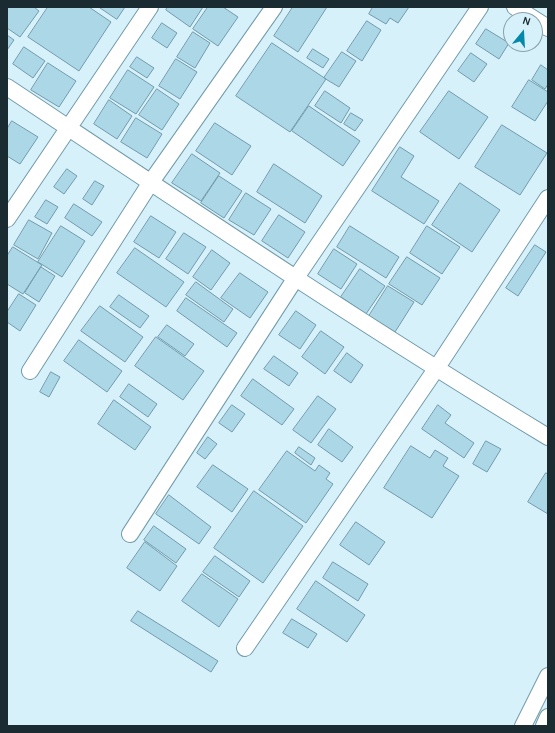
<!DOCTYPE html>
<html>
<head>
<meta charset="utf-8">
<style>
	body { margin:0 }
	#map { position:relative; width:555px; height:733px; overflow:hidden; background:#d7f1fb; font-family:Karla,sans-serif }
	canvas { display:block }
	.frame { position:absolute; inset:0; border:8px solid #1a2b31; pointer-events:none }
	.north { position:absolute; left:503px; top:12px; width:40px; height:40px; box-sizing:border-box; background:#d7f1fb; border:1px solid #8ba2aa; border-radius:50%; rotate:18deg; font-size:11px; font-weight:700; line-height:16px; text-align:center; color:#1a2b31 }
	.north::after { content:''; display:block; margin:auto; width:14px; height:18px; background:#0489aa; clip-path:polygon(50% 0,100% 100%,50% 72%,0 100%) }
</style>
</head>
<body>
<div id="map">
<canvas width="555" height="733"></canvas>
<div class="frame"></div>
<div class="north">N</div>
</div>
<script>
const c = document.querySelector('canvas').getContext('2d');
c.lineJoin = 'round';
function fillPath(path, color) { c.fillStyle = color; c.fill(path, 'evenodd'); }
function strokePath(path, color, width, dash) { c.strokeStyle = color; c.lineWidth = width; c.lineCap = dash ? 'butt' : 'round'; c.setLineDash(dash || []); c.stroke(path); }
const building = new Path2D(`
	M 7,7 L 34,7 L 39,11 L 20,37 L 7,28 Z
	M 48,7 L 89,7 L 111,22 L 79,71 L 28,37 Z
	M 99,7 L 125,7 L 117,19 Z
	M 168,7 L 203,7 L 190,27 L 166,10 Z
	M 208,7 L 223,7 L 238,17 L 218,46 L 193,29 Z
	M 293,7 L 327,7 L 298,52 L 274,36 Z
	M 373,7 L 409,7 L 398,23 L 390,18 L 386,24 L 369,14 Z
	M 367,21 L 381,30 L 362,61 L 347,51 Z
	M 162,23 L 177,33 L 167,48 L 152,38 Z
	M 486,29 L 509,43 L 499,59 L 476,44 Z
	M 193,32 L 210,43 L 195,68 L 177,57 Z
	M 7,35 L 14,40 L 7,50 Z
	M 272,43 L 326,79 L 290,132 L 236,96 Z
	M 24,47 L 45,61 L 33,78 L 13,64 Z
	M 313,49 L 329,59 L 323,68 L 307,58 Z
	M 342,52 L 356,61 L 339,87 L 324,78 Z
	M 471,53 L 487,64 L 474,82 L 458,71 Z
	M 137,57 L 154,68 L 147,78 L 130,67 Z
	M 176,59 L 197,72 L 180,99 L 159,86 Z
	M 48,63 L 76,81 L 59,107 L 31,90 Z
	M 541,65 L 548,70 L 548,84 L 545,89 L 532,80 Z
	M 128,70 L 154,87 L 136,114 L 110,98 Z
	M 529,80 L 548,92 L 548,101 L 535,121 L 512,107 Z
	M 157,89 L 179,104 L 162,130 L 139,115 Z
	M 325,91 L 350,108 L 341,123 L 315,106 Z
	M 449,91 L 488,117 L 459,159 L 420,132 Z
	M 109,100 L 132,116 L 117,139 L 94,124 Z
	M 309,106 L 360,141 L 343,166 L 292,131 Z
	M 351,113 L 363,120 L 355,131 L 344,124 Z
	M 136,118 L 162,134 L 147,158 L 121,142 Z
	M 12,121 L 38,137 L 20,164 L 7,156 L 7,129 Z
	M 215,123 L 251,146 L 232,175 L 196,151 Z
	M 502,125 L 547,153 L 520,195 L 475,167 Z
	M 400,147 L 414,156 L 401,177 L 439,201 L 424,224 L 372,191 Z
	M 192,154 L 220,173 L 201,201 L 172,183 Z
	M 274,164 L 322,196 L 305,223 L 257,192 Z
	M 67,169 L 77,176 L 64,194 L 54,187 Z
	M 219,176 L 242,191 L 224,218 L 201,203 Z
	M 95,181 L 104,186 L 92,205 L 83,199 Z
	M 460,183 L 500,210 L 472,252 L 432,225 Z
	M 246,193 L 271,209 L 254,235 L 229,220 Z
	M 46,200 L 58,207 L 47,224 L 35,217 Z
	M 74,204 L 102,222 L 92,236 L 65,218 Z
	M 279,215 L 305,232 L 288,258 L 262,241 Z
	M 151,216 L 176,232 L 159,258 L 134,242 Z
	M 29,220 L 52,233 L 38,259 L 14,245 Z
	M 61,226 L 85,241 L 62,277 L 38,262 Z
	M 350,226 L 399,257 L 386,278 L 337,247 Z
	M 427,226 L 460,247 L 442,274 L 410,253 Z
	M 184,233 L 206,247 L 188,274 L 166,259 Z
	M 535,245 L 546,252 L 518,296 L 506,288 Z
	M 13,247 L 42,265 L 23,294 L 7,284 L 7,256 Z
	M 135,248 L 184,282 L 166,307 L 117,273 Z
	M 334,249 L 357,264 L 341,289 L 318,274 Z
	M 212,250 L 230,263 L 211,290 L 193,277 Z
	M 407,257 L 440,278 L 422,305 L 389,284 Z
	M 41,267 L 55,276 L 39,302 L 25,293 Z
	M 360,269 L 385,286 L 366,314 L 341,297 Z
	M 240,273 L 268,292 L 250,318 L 221,298 Z
	M 196,282 L 233,309 L 224,322 L 186,295 Z
	M 388,286 L 414,302 L 395,332 L 369,316 Z
	M 19,294 L 36,305 L 20,331 L 7,322 L 7,312 Z
	M 119,295 L 149,316 L 140,328 L 110,307 Z
	M 186,298 L 237,333 L 227,347 L 177,311 Z
	M 100,306 L 143,337 L 125,362 L 81,331 Z
	M 296,311 L 316,325 L 300,349 L 279,335 Z
	M 167,325 L 194,344 L 185,356 L 158,337 Z
	M 321,331 L 344,347 L 325,374 L 302,357 Z
	M 156,337 L 204,371 L 183,400 L 135,366 Z
	M 79,340 L 122,371 L 107,392 L 64,361 Z
	M 347,353 L 363,365 L 351,383 L 334,371 Z
	M 274,356 L 298,373 L 289,386 L 264,369 Z
	M 51,372 L 60,377 L 49,397 L 40,392 Z
	M 253,379 L 294,409 L 282,425 L 241,396 Z
	M 129,384 L 157,404 L 148,417 L 120,397 Z
	M 318,396 L 336,409 L 311,443 L 293,430 Z
	M 114,400 L 151,427 L 135,450 L 98,424 Z
	M 232,405 L 245,414 L 232,432 L 219,423 Z
	M 438,405 L 451,415 L 445,423 L 474,443 L 464,458 L 422,429 Z
	M 329,429 L 353,447 L 342,462 L 318,445 Z
	M 208,437 L 217,444 L 205,459 L 197,453 Z
	M 486,441 L 501,449 L 487,472 L 473,464 Z
	M 411,446 L 430,458 L 435,450 L 448,458 L 443,466 L 459,476 L 432,518 L 384,488 Z
	M 299,447 L 315,458 L 311,465 L 295,453 Z
	M 287,451 L 315,471 L 319,465 L 330,473 L 326,479 L 333,484 L 306,523 L 259,490 Z
	M 213,465 L 248,489 L 232,512 L 197,487 Z
	M 546,473 L 548,474 L 548,514 L 528,502 Z
	M 254,491 L 303,526 L 263,583 L 214,548 Z
	M 169,495 L 211,527 L 199,544 L 156,514 Z
	M 356,522 L 385,542 L 369,565 L 340,545 Z
	M 154,526 L 186,549 L 176,563 L 144,540 Z
	M 145,542 L 177,566 L 160,591 L 127,568 Z
	M 215,556 L 250,581 L 239,597 L 203,572 Z
	M 333,562 L 368,584 L 358,601 L 323,578 Z
	M 202,574 L 238,599 L 219,627 L 182,601 Z
	M 316,581 L 365,615 L 347,642 L 297,609 Z
	M 138,611 L 218,661 L 211,672 L 131,621 Z
	M 292,619 L 317,634 L 308,648 L 283,633 Z`);
fillPath(building, '#acd7e7');
strokePath(building, '#729bab', 1);
const minor = new Path2D(`
	M 515,7 L 548,28
	M 7,87 C 186,206 364,326 548,437
	M 7,219 L 150,7
	M 30,371 L 151,182 L 274,7
	M 130,534 L 295,279 L 480,7
	M 245,648 L 436,369 L 548,198
	M 523,726 L 548,676
	M 544,726 L 548,717`);
strokePath(minor, '#729baa', 18);
strokePath(minor, '#fff', 16);
</script>
</body>
</html>
